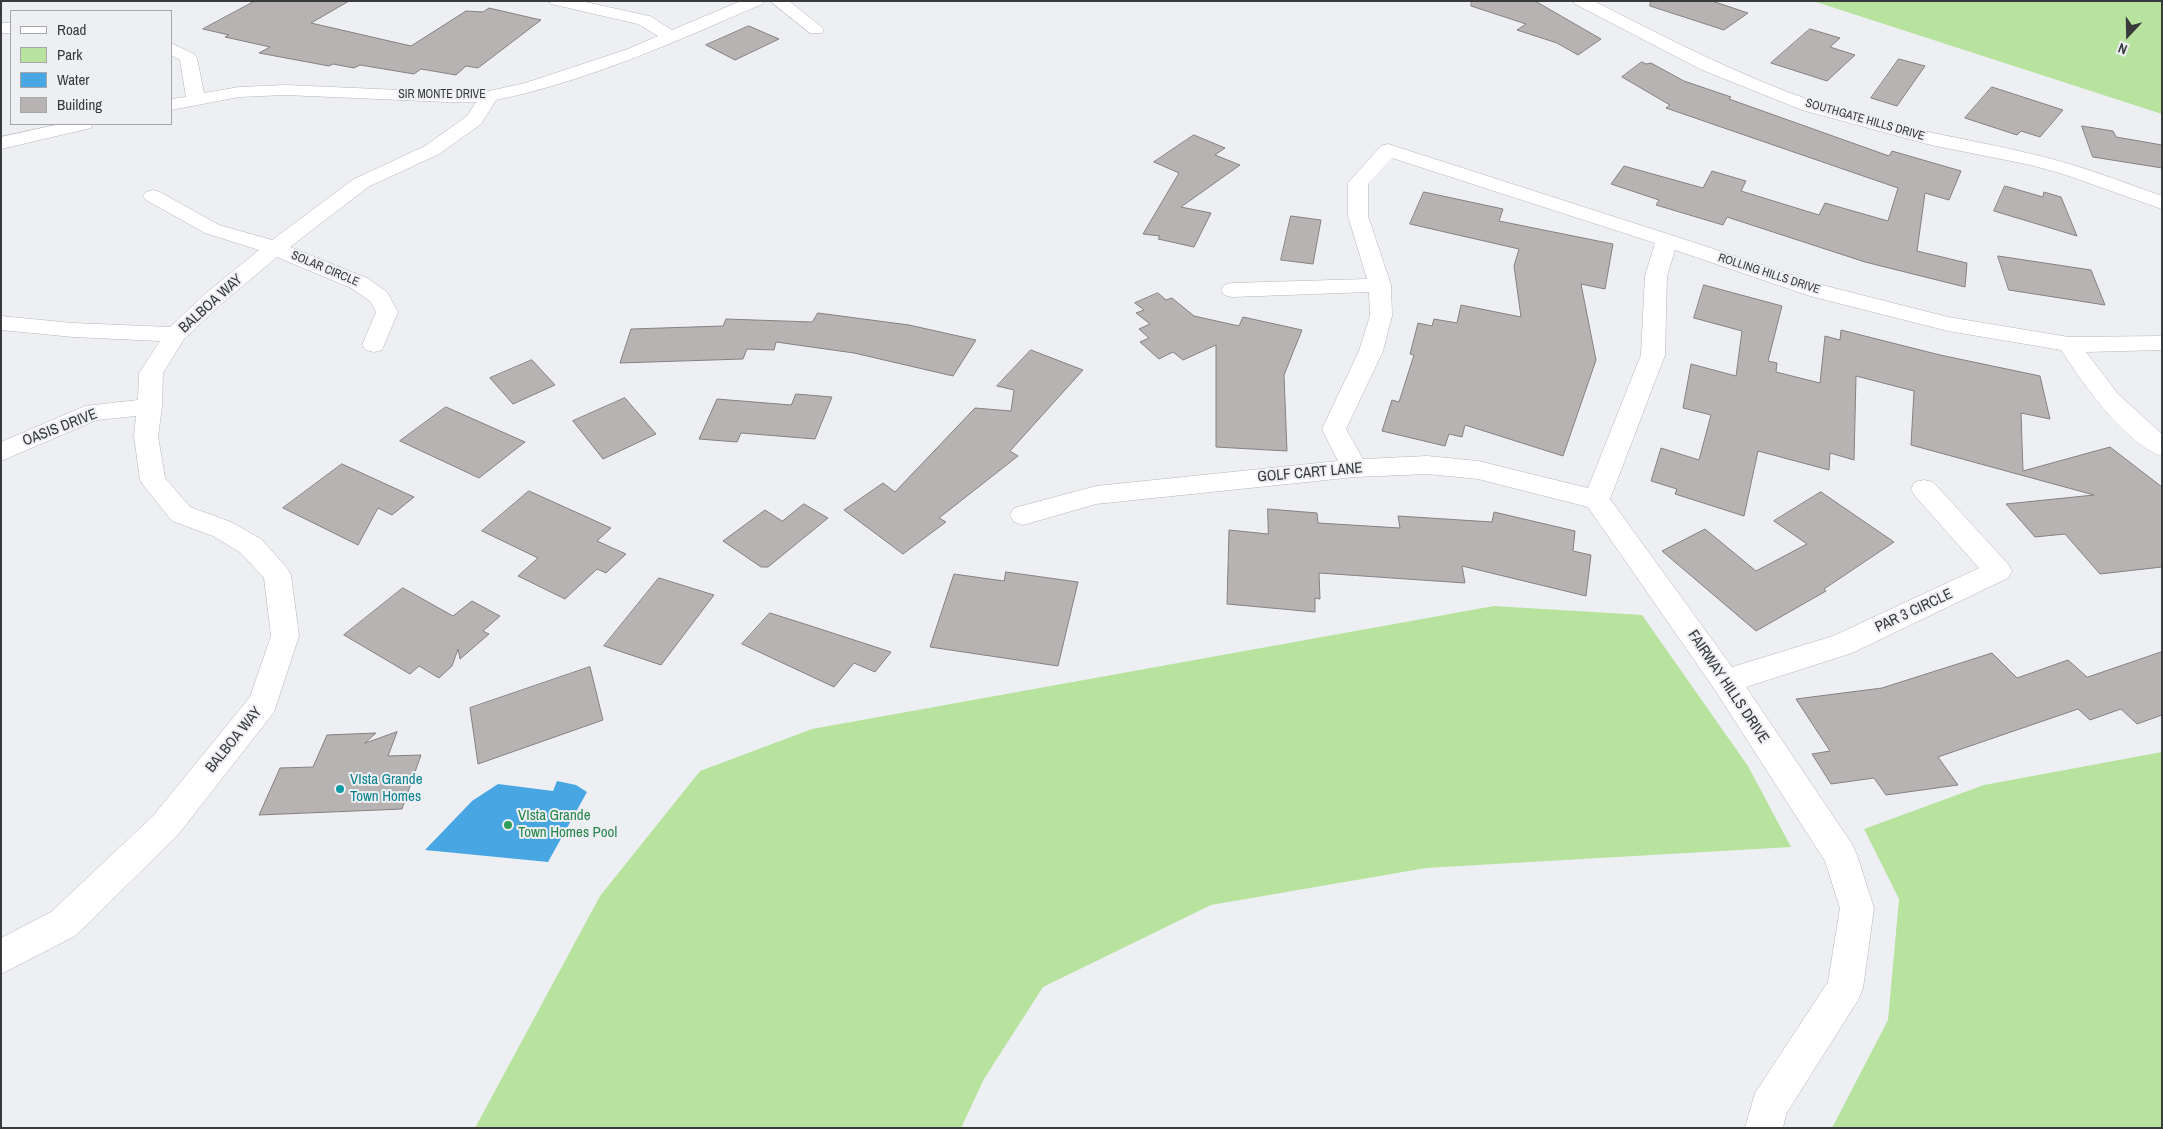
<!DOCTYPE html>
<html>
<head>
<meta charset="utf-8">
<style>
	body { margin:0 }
	#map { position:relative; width:2163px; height:1129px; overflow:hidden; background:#eeeff3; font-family:"Archivo Narrow",sans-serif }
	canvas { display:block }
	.frame { position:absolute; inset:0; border:2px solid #393a3b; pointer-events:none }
	.legend { position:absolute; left:10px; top:10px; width:162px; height:115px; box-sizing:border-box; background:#eeeff3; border:1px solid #a6a7a9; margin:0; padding:6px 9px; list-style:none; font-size:15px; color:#393a3b }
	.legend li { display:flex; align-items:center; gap:10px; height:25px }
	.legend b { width:25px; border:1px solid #a6a7a9 }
	.north { position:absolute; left:2103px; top:10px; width:50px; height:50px; -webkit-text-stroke:4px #eeeff3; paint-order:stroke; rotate:201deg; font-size:14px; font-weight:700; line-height:20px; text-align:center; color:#393a3b }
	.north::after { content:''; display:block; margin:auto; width:18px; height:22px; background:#393a3b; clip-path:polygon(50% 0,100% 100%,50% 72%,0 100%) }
</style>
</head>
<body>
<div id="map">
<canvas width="2163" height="1129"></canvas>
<div class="frame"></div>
<ul class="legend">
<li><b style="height:6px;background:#fff"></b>Road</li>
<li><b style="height:14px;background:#b7e39f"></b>Park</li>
<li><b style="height:14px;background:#48a7e3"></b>Water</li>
<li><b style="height:14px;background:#b7b3b3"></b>Building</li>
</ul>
<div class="north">N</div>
</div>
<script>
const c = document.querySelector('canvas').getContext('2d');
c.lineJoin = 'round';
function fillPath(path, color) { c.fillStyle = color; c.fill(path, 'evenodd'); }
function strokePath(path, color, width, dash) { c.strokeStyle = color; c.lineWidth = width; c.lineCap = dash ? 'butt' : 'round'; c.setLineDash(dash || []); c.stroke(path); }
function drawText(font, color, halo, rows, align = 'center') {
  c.font = font + ' "Archivo Narrow",sans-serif'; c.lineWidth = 4; c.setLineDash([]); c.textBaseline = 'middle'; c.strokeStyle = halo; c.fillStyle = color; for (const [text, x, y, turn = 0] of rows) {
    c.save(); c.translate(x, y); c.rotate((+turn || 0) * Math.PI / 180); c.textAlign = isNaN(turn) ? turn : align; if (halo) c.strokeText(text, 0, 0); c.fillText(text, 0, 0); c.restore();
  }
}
fillPath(new Path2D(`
	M 1813,1 L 2162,1 L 2162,114 Z
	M 1494,606 L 1642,615 L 1748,766 L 1791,847 L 1426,868 L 1211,905 L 1043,987 L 984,1079 L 961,1128 L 475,1128 L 600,896 L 700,771 L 812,729 Z
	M 2162,752 L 2162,1128 L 1832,1128 L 1888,1020 L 1899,899 L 1864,829 L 1984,785 Z`), '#b7e39f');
fillPath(new Path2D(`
	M 557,781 L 576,785 L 587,792 L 548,862 L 425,850 L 472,801 L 498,784 L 553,791 Z`), '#48a7e3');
const building = new Path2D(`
	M 255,1 L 349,1 L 311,23 L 411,46 L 466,11 L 483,12 L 489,8 L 541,20 L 478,68 L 466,66 L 456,75 L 421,69 L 414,74 L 360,65 L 354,68 L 333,64 L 329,66 L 259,53 L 270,47 L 225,37 L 229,35 L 203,29 Z
	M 1472,1 L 1535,1 L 1601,39 L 1578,55 L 1557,43 L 1517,30 L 1526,24 L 1471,6 Z
	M 1651,1 L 1712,1 L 1748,13 L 1724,30 L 1650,6 Z
	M 749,26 L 779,39 L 735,60 L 706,45 Z
	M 1810,29 L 1840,38 L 1830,47 L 1855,55 L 1827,81 L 1771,63 Z
	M 1899,59 L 1925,66 L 1897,106 L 1871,98 Z
	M 1642,62 L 1646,64 L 1651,63 L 1684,81 L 1731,97 L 1729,99 L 1889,156 L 1892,151 L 1961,171 L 1949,200 L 1925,193 L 1917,251 L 1967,263 L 1965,287 L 1865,262 L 1727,217 L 1723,225 L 1656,205 L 1659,200 L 1611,184 L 1624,166 L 1703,188 L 1712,171 L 1746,181 L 1741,191 L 1819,215 L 1825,203 L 1888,221 L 1898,188 L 1666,108 L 1670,105 L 1622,77 Z
	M 1992,87 L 2063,110 L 2040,137 L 2021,131 L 2017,135 L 1965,118 Z
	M 2082,126 L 2113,131 L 2116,137 L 2162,145 L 2162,168 L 2093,157 Z
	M 1194,135 L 1225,148 L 1215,155 L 1240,165 L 1181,207 L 1211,213 L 1194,247 L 1158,239 L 1160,236 L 1143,234 L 1179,173 L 1154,162 Z
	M 2005,186 L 2043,197 L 2044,192 L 2061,197 L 2077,236 L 1994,211 Z
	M 1424,192 L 1503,209 L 1499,221 L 1613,244 L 1605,289 L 1581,284 L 1596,360 L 1563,456 L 1465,425 L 1462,437 L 1449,434 L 1445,446 L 1382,431 L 1392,400 L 1399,402 L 1414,355 L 1410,354 L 1418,323 L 1432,326 L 1434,319 L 1457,323 L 1461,305 L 1521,317 L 1514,266 L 1519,249 L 1410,224 Z
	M 1291,216 L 1321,220 L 1313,264 L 1281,260 Z
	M 1998,256 L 2091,270 L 2105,305 L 2009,290 Z
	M 1704,285 L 1782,306 L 1768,361 L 1777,363 L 1776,372 L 1820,383 L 1825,336 L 1840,340 L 1841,330 L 1940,355 L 2040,376 L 2050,419 L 2021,413 L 2023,471 L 2110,447 L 2162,487 L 2162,567 L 2100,574 L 2065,534 L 2035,537 L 2006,504 L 2094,495 L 1911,445 L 1914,391 L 1856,376 L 1854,460 L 1830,453 L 1829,470 L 1758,451 L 1744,516 L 1675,494 L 1677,489 L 1651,481 L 1661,448 L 1699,460 L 1711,415 L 1683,408 L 1691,364 L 1736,376 L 1742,331 L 1694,318 Z
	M 1158,293 L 1166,300 L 1172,298 L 1194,316 L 1239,326 L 1243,317 L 1302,330 L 1284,375 L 1287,451 L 1216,447 L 1216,345 L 1183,360 L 1173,352 L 1159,359 L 1140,342 L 1149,338 L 1139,329 L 1150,324 L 1136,313 L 1144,310 L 1135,303 Z
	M 818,313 L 909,325 L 976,340 L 953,376 L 854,353 L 776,342 L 774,350 L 747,349 L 743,359 L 620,363 L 631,329 L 723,326 L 726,319 L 812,322 Z
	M 1031,350 L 1083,370 L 1010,451 L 1018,456 L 939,518 L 946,522 L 903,554 L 844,510 L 883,483 L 895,492 L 975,408 L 1011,411 L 1014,390 L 997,386 Z
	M 532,360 L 555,385 L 513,404 L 490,378 Z
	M 796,394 L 832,397 L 815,439 L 741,433 L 737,442 L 699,439 L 717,399 L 791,405 Z
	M 625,398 L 656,434 L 603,459 L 573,421 Z
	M 446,407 L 525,442 L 479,478 L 400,441 Z
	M 342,464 L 414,497 L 392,515 L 378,508 L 358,545 L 283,508 Z
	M 529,491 L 611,528 L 597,541 L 626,554 L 606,573 L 597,569 L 565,599 L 518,576 L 538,558 L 482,531 Z
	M 1821,492 L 1894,542 L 1824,589 L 1826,591 L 1756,631 L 1662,551 L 1705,529 L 1756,571 L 1807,544 L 1774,521 Z
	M 804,504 L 828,518 L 768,567 L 761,567 L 723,541 L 765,510 L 782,521 Z
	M 1268,509 L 1317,513 L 1318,523 L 1400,528 L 1398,516 L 1492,522 L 1494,512 L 1575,531 L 1573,551 L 1591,555 L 1586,596 L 1462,566 L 1465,583 L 1319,573 L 1320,599 L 1315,598 L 1315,612 L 1227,604 L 1229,530 L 1268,534 Z
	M 1006,572 L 1078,582 L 1058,666 L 930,647 L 954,574 L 1004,581 Z
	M 659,578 L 714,595 L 661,665 L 604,646 Z
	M 403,588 L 453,616 L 472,601 L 500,616 L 483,631 L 489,634 L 460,659 L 458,649 L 452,666 L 439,678 L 419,666 L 410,674 L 344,635 Z
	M 770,613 L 811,626 L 891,652 L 875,672 L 854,663 L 834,687 L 742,644 Z
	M 2162,652 L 2162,715 L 2137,724 L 2121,709 L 2090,720 L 2078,709 L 1938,757 L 1958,785 L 1886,795 L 1874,778 L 1831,784 L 1812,754 L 1830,751 L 1796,699 L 1882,688 L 1992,653 L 2017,678 L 2068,660 L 2087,677 Z
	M 590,667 L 603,720 L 478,764 L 470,708 Z
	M 397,732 L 388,756 L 421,755 L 402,809 L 259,815 L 280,768 L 313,767 L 327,735 L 376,733 L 365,743 Z`);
fillPath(building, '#b7b3b3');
strokePath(building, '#858181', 1);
const street = new Path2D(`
	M 549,1 L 581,1 L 644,15 L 650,16 L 672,30 L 741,1 L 764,1 L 762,4 C 675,42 588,81 496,100 L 481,124 L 439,154 L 368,187 L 290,247 L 367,278 L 387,292 L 398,312 L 382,350 L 374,352 L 366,350 L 362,345 L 376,312 L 370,301 L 351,288 L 277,257 L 221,304 L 184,339 L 163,373 L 162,407 L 158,436 L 165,478 L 190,507 L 231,522 L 261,539 L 287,568 L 291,575 L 299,636 L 274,712 L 177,836 L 75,936 L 1,974 L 1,938 L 51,912 L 153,816 L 250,697 L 271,636 L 264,578 L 241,553 L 213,536 L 172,521 L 144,486 L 140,480 L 134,436 L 136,416 L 97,420 L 1,461 L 1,442 L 85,406 L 138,400 L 139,373 L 160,341 L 73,337 L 1,330 L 1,316 L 73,323 L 170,327 L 205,294 L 259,250 L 205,233 L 146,200 L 143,196 L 146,192 L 153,190 L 160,192 L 219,225 L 272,240 L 354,179 L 425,146 L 467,116 L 476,102 L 447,102 L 285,95 L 239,97 L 171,110 L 171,99 L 186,97 L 180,60 L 171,55 L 171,43 L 194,54 L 197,58 L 204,93 L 239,87 L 285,85 L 447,92 L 489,91 L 525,83 L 628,49 L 658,36 L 638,24 L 551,4 Z
	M 770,1 L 789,1 L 824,29 L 822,33 L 810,33 Z
	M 1573,1 L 1594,1 C 1666,38 1738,75 1815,102 C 1886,127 1962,137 2036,155 C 2079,165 2120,181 2162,196 L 2162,209 L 2063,174 L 2031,165 L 1931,145 L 1802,110 L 1700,69 L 1575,4 Z
	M 1,23 L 11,23 L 11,33 L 1,33 Z
	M 60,124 L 93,124 L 91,128 L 1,149 L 1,137 Z
	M 1388,144 L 1674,236 L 1826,286 L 1948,317 L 2069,337 L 2162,336 L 2162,350 L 2086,352 L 2118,394 L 2162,434 L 2162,456 C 2127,446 2080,380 2061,350 L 1948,331 L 1810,296 L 1675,250 L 1667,276 L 1665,355 L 1610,499 L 1732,667 L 1833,636 L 1979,568 L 1915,496 L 1911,489 L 1915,482 L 1924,480 L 1933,482 L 2008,564 L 2012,571 L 2008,578 L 1852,653 L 1746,687 L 1852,844 L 1857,855 L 1874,908 L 1863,988 L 1858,1000 L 1786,1114 L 1783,1128 L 1745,1128 L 1755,1093 L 1828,982 L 1840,908 L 1825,861 L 1715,690 L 1588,507 L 1478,479 L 1427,474 L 1355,477 L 1096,504 L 1023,525 L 1014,522 L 1010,515 L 1014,508 L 1096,486 L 1338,461 L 1322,429 L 1359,351 L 1370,316 L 1369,292 L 1232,297 L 1224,295 L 1221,290 L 1224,285 L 1232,283 L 1367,279 L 1348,216 L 1348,183 L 1381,146 ZM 1392,158 L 1655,243 L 1645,276 L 1641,355 L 1588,488 L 1478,461 L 1427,456 L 1363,459 L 1346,429 L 1383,351 L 1392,316 L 1391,285 L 1368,216 L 1368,184 Z`);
strokePath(street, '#b5b6b9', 1);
fillPath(street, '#fff');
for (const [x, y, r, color] of [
	[340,789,5,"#0f9aa8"],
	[508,825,5,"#2e9e5b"]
]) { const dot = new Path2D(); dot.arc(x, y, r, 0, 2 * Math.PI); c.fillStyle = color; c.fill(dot); strokePath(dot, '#eeeff3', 2); }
drawText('12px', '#393a3b', '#eeeff3', [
	["SIR MONTE DRIVE",442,95],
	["SOUTHGATE HILLS DRIVE",1865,120,16],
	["SOLAR CIRCLE",325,269,23],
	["ROLLING HILLS DRIVE",1769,274,18]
]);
drawText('15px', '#393a3b', '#eeeff3', [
	["BALBOA WAY",211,304,-42],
	["OASIS DRIVE",60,428,-21],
	["GOLF CART LANE",1310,473,-5],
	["PAR 3 CIRCLE",1914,611,-25],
	["FAIRWAY HILLS DRIVE",1728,687,56],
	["BALBOA WAY",234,740,-51]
]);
drawText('15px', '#0d838f', '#eeeff3', [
	["VIsta Grande",350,780],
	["Town Homes",350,797]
], 'left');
drawText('15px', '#27864d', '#eeeff3', [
	["VIsta Grande",518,816],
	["Town Homes Pool",518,833]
], 'left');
</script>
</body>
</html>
